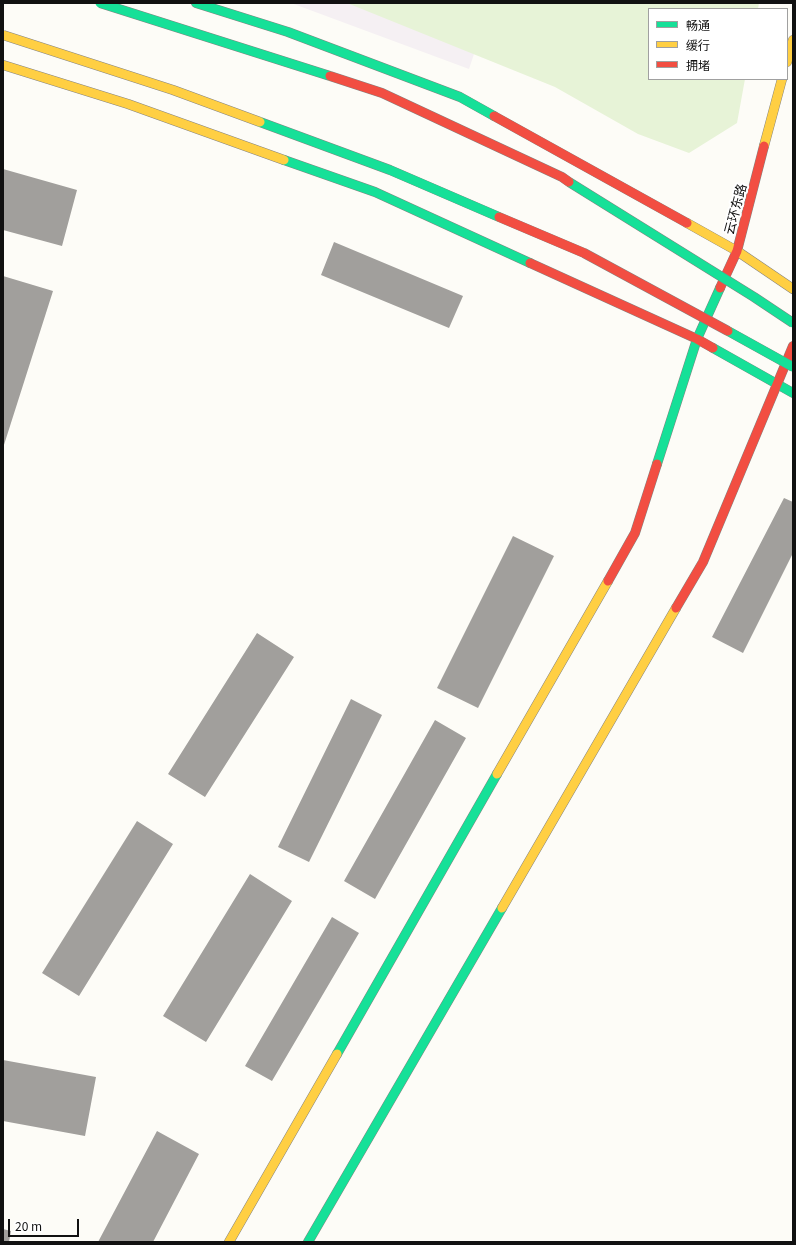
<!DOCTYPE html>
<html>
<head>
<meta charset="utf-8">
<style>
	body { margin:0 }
	#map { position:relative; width:796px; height:1245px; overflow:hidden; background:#fdfcf7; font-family:Georgia,"Noto Sans SC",serif }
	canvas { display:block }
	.frame { position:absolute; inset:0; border:4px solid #111; pointer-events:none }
	.legend { position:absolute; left:648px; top:8px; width:140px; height:72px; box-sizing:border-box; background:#fff; border:1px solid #a0a0a0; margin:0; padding:5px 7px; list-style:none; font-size:12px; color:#111 }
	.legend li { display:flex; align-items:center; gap:8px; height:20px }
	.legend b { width:20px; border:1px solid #a0a0a0 }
	.scale { position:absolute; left:8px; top:1219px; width:71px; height:18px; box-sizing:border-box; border:2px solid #111; border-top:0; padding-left:5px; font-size:12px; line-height:14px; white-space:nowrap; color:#111; -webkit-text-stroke:3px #fff; paint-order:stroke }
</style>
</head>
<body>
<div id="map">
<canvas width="796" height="1245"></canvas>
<div class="frame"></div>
<ul class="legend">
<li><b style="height:5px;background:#16e098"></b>畅通</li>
<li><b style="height:5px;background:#ffcf43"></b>缓行</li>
<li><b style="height:5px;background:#f24e42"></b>拥堵</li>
</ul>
<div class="scale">20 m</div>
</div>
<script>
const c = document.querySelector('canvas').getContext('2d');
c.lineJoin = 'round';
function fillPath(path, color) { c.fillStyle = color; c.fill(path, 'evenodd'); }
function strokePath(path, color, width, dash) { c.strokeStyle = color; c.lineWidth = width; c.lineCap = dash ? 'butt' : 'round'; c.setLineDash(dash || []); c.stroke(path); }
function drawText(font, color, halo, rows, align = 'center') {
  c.font = font + ' Georgia,"Noto Sans SC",serif'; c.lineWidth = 4; c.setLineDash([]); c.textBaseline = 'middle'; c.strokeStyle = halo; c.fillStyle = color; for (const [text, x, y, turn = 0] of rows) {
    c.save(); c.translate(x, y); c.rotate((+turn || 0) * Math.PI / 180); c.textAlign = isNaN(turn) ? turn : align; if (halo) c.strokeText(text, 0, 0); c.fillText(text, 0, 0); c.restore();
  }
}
fillPath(new Path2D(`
	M 291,3 L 491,3 L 469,69 Z`), '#f5f0f3');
fillPath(new Path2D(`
	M 347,3 L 759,3 L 758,9 L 649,9 L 649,79 L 745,79 L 737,123 L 689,153 L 638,134 L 555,87 Z`), '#e7f3d7');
fillPath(new Path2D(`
	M 3,169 L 77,190 L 62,246 L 3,230 Z
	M 334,242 L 463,296 L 449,328 L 321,275 Z
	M 3,276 L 53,291 L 3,448 Z
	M 784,498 L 793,502 L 793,553 L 743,653 L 712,637 Z
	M 513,536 L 554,556 L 478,708 L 437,688 Z
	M 257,633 L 294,657 L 205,797 L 168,774 Z
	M 351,699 L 382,715 L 309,862 L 278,847 Z
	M 435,720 L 466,738 L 375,899 L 344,881 Z
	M 137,821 L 173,844 L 79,996 L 42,973 Z
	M 250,874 L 292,901 L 206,1042 L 163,1016 Z
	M 332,917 L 359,933 L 272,1081 L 245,1066 Z
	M 3,1060 L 96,1077 L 85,1136 L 3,1121 Z
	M 157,1131 L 199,1154 L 153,1242 L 98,1242 Z
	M 3,1229 L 11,1231 L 9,1242 L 3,1242 Z`), '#a19f9c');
const fast = new Path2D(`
	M 196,3 L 288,32 L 460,97 L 494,116
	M 284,160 L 375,192 L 530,263
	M 713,348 L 793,393
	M 657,464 L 697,339 L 720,288
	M 337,1054 L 497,774
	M 308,1242 L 502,908`);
const slow = new Path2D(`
	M 787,62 L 793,40
	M 3,65 L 128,104 L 284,160
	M 764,146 L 782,79
	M 687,223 L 737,251 L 793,289
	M 497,774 L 608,581
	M 502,908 L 676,608
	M 229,1242 L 337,1054`);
const jam = new Path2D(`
	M 494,116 L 687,223
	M 530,263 L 697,339 L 713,348
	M 720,288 L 737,251 L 764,146
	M 608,581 L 635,533 L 657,464
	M 676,608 L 703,562 L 793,346`);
strokePath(fast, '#858482', 10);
strokePath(slow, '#858482', 10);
strokePath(jam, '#858482', 10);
strokePath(fast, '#16e098', 9);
strokePath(slow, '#ffcf43', 9);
strokePath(jam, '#f24e42', 9);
const fastBridge = new Path2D(`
	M 100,3 L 330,76
	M 260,122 L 390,170 L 499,217
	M 569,182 L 754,297 L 793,323
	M 728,331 L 793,367`);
const slowBridge = new Path2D(`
	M 3,35 L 173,90 L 260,122`);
const jamBridge = new Path2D(`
	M 330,76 L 382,93 L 562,177 L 569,182
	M 499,217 L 584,253 L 728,331`);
strokePath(fastBridge, '#858482', 10, []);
strokePath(slowBridge, '#858482', 10, []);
strokePath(jamBridge, '#858482', 10, []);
strokePath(fastBridge, '#16e098', 9);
strokePath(slowBridge, '#ffcf43', 9);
strokePath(jamBridge, '#f24e42', 9);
drawText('13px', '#111', '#fff', [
	["云环东路",735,209,-75]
]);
</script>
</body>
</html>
